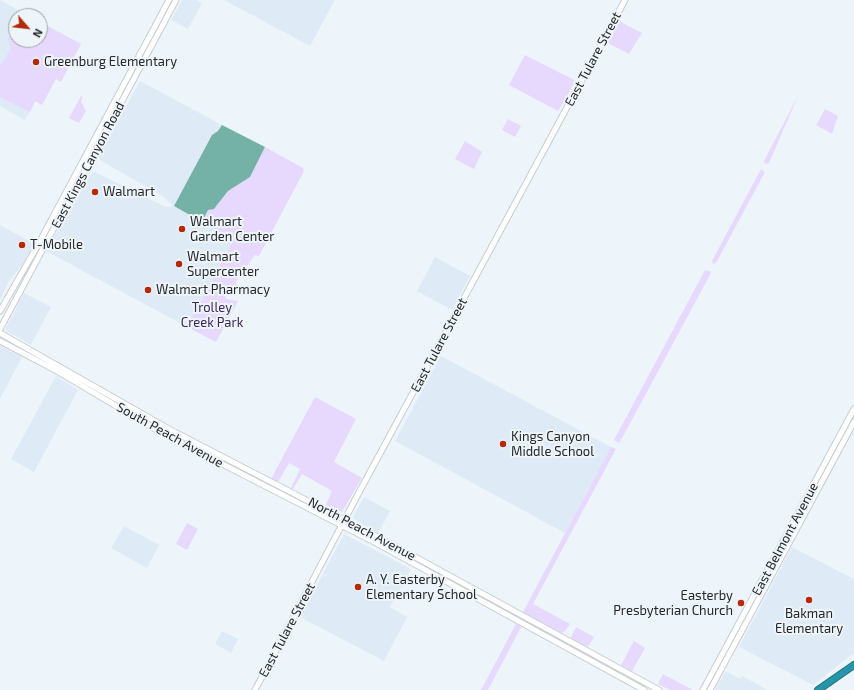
<!DOCTYPE html>
<html>
<head>
<meta charset="utf-8">
<style>
	body { margin:0 }
	#map { position:relative; width:854px; height:690px; overflow:hidden; background:#eef5fa; font-family:"Exo 2",sans-serif }
	canvas { display:block }
	.north { position:absolute; left:8px; top:8px; width:40px; height:40px; box-sizing:border-box; background:#eef5fa; border:1px solid #9da2a6; border-radius:50%; rotate:118deg; font-size:11px; font-weight:700; line-height:16px; text-align:center; color:#242628 }
	.north::after { content:''; display:block; margin:auto; width:14px; height:18px; background:#b42906; clip-path:polygon(50% 0,100% 100%,50% 72%,0 100%) }
</style>
</head>
<body>
<div id="map">
<canvas width="854" height="690"></canvas>
<div class="north">N</div>
</div>
<script>
const c = document.querySelector('canvas').getContext('2d');
c.lineJoin = 'round';
function fillPath(path, color) { c.fillStyle = color; c.fill(path, 'evenodd'); }
function strokePath(path, color, width, dash) { c.strokeStyle = color; c.lineWidth = width; c.lineCap = dash ? 'butt' : 'round'; c.setLineDash(dash || []); c.stroke(path); }
function drawText(font, color, halo, rows, align = 'center') {
  c.font = font + ' "Exo 2",sans-serif'; c.lineWidth = 4; c.setLineDash([]); c.textBaseline = 'middle'; c.strokeStyle = halo; c.fillStyle = color; for (const [text, x, y, turn = 0] of rows) {
    c.save(); c.translate(x, y); c.rotate((+turn || 0) * Math.PI / 180); c.textAlign = isNaN(turn) ? turn : align; if (halo) c.strokeText(text, 0, 0); c.fillText(text, 0, 0); c.restore();
  }
}
fillPath(new Path2D(`
	M 0,0 L 29,16 L 16,16 L 16,40 L 40,40 L 40,22 L 81,44 L 61,82 L 56,79 L 42,105 L 35,101 L 25,120 L 0,106 Z
	M 182,0 L 196,0 L 202,3 L 188,29 L 171,20 Z
	M 224,0 L 335,0 L 310,46 Z
	M 140,81 L 222,125 L 218,131 L 212,135 L 174,206 L 234,239 L 187,327 L 46,251 L 93,171 L 166,207 L 173,206 L 164,197 L 100,160 L 99,156 Z
	M 0,225 L 34,244 L 22,265 L 9,281 L 0,300 Z
	M 435,257 L 470,276 L 452,310 L 417,291 Z
	M 24,293 L 51,307 L 31,345 L 5,330 Z
	M 0,346 L 22,357 L 0,399 Z
	M 441,356 L 611,447 L 565,533 L 395,441 Z
	M 56,376 L 78,390 L 34,472 L 11,459 Z
	M 364,497 L 390,511 L 378,533 L 354,519 L 353,517 Z
	M 124,526 L 159,545 L 147,568 L 111,548 Z
	M 344,534 L 411,569 L 390,607 L 407,617 L 384,661 L 300,617 Z
	M 792,547 L 854,579 L 854,653 L 813,685 L 739,647 Z
	M 222,631 L 238,639 L 231,653 L 215,644 Z
	M 726,671 L 740,679 L 742,676 L 768,690 L 715,690 Z`), '#deeaf5');
fillPath(new Path2D(`
	M 619,21 L 642,33 L 629,54 L 608,43 Z
	M 40,22 L 81,44 L 61,82 L 56,79 L 42,105 L 35,101 L 30,112 L 0,97 L 0,64 L 3,62 L 11,48 L 8,39 L 15,24 L 16,40 L 40,40 Z
	M 525,55 L 574,80 L 575,82 L 558,111 L 509,85 Z
	M 799,94 L 769,163 L 765,164 L 764,161 Z
	M 81,96 L 83,97 L 81,101 L 86,111 L 79,123 L 69,118 Z
	M 825,109 L 838,116 L 832,134 L 816,125 Z
	M 508,119 L 521,126 L 515,137 L 502,130 Z
	M 465,141 L 482,152 L 474,169 L 455,159 Z
	M 265,147 L 303,168 L 304,171 L 259,256 L 255,255 L 237,280 L 236,283 L 238,287 L 243,288 L 246,286 L 240,296 L 234,288 L 230,288 L 226,292 L 225,297 L 227,299 L 238,301 L 216,342 L 187,327 L 234,239 L 202,222 L 208,210 L 216,207 L 228,191 L 250,177 Z
	M 761,169 L 765,172 L 716,263 L 713,264 L 712,261 Z
	M 705,270 L 710,271 L 711,273 L 620,442 L 619,443 L 614,440 Z
	M 315,397 L 356,419 L 334,462 L 362,478 L 342,512 L 326,505 L 332,491 L 302,474 L 293,489 L 291,488 L 300,469 L 289,463 L 278,482 L 271,479 Z
	M 611,447 L 616,449 L 533,604 L 570,624 L 565,631 L 562,633 L 523,612 Z
	M 187,523 L 198,529 L 187,550 L 176,544 Z
	M 516,624 L 521,627 L 488,690 L 481,690 Z
	M 576,627 L 594,637 L 588,647 L 572,639 L 571,637 Z
	M 634,641 L 645,648 L 632,671 L 621,665 Z
	M 663,674 L 693,690 L 670,690 L 658,684 Z`), '#e7d8fe');
fillPath(new Path2D(`
	M 222,125 L 265,147 L 250,177 L 228,191 L 214,209 L 208,210 L 202,222 L 174,206 L 212,135 L 218,131 Z`), '#74b2a7');
const secondary = new Path2D(`
	M 0,311 L 39,243 L 169,0
	M 0,329 L 176,0
	M 0,333 L 169,429 L 395,546 L 659,690
	M 0,341 L 57,371 L 162,433 L 378,544 L 644,690
	M 255,690 L 356,498 L 625,0
	M 703,690 L 854,409
	M 710,690 L 854,422`);
const highway = new Path2D(`
	M 818,690 L 854,665`);
strokePath(secondary, '#c7cdd2', 7);
strokePath(highway, '#256f7d', 8);
strokePath(secondary, '#fff', 5);
strokePath(highway, '#2697ab', 6);
for (const [x, y, r, color] of [
	[36,62,4,"#b42906"],
	[95,192,4,"#b42906"],
	[182,229,4,"#b42906"],
	[22,245,4,"#b42906"],
	[179,264,4,"#b42906"],
	[148,290,4,"#b42906"],
	[503,444,4,"#b42906"],
	[358,587,4,"#b42906"],
	[809,600,4,"#b42906"],
	[741,603,4,"#b42906"]
]) { const dot = new Path2D(); dot.arc(x, y, r, 0, 2 * Math.PI); c.fillStyle = color; c.fill(dot); strokePath(dot, '#eef5fa', 1.5); }
drawText('13px', '#242628', '#eef5fa', [
	["East Tulare Street",593,59,-62],
	["East Kings Canyon Road",88,165,-62],
	["East Tulare Street",439,345,-62],
	["South Peach Avenue",170,435,29],
	["North Peach Avenue",362,529,28],
	["East Belmont Avenue",785,539,-62],
	["East Tulare Street",287,630,-62]
]);
drawText('13px', '#242628', '#eef5fa', [
	["Greenburg Elementary",44,62],
	["Walmart",103,192],
	["Walmart",190,222],
	["Garden Center",190,237],
	["T-Mobile",30,245],
	["Walmart",187,257],
	["Supercenter",187,272],
	["Walmart Pharmacy",156,290],
	["Kings Canyon",511,437],
	["Middle School",511,452],
	["A. Y. Easterby",366,580],
	["Elementary School",366,595],
	["Easterby",733,596,"right"],
	["Presbyterian Church",733,611,"right"],
	["Bakman",809,614,"center"],
	["Elementary",809,629,"center"]
], 'left');
drawText('13px', '#3e255b', '#eef5fa', [
	["Trolley",212,308],
	["Creek Park",212,323]
]);
</script>
</body>
</html>
